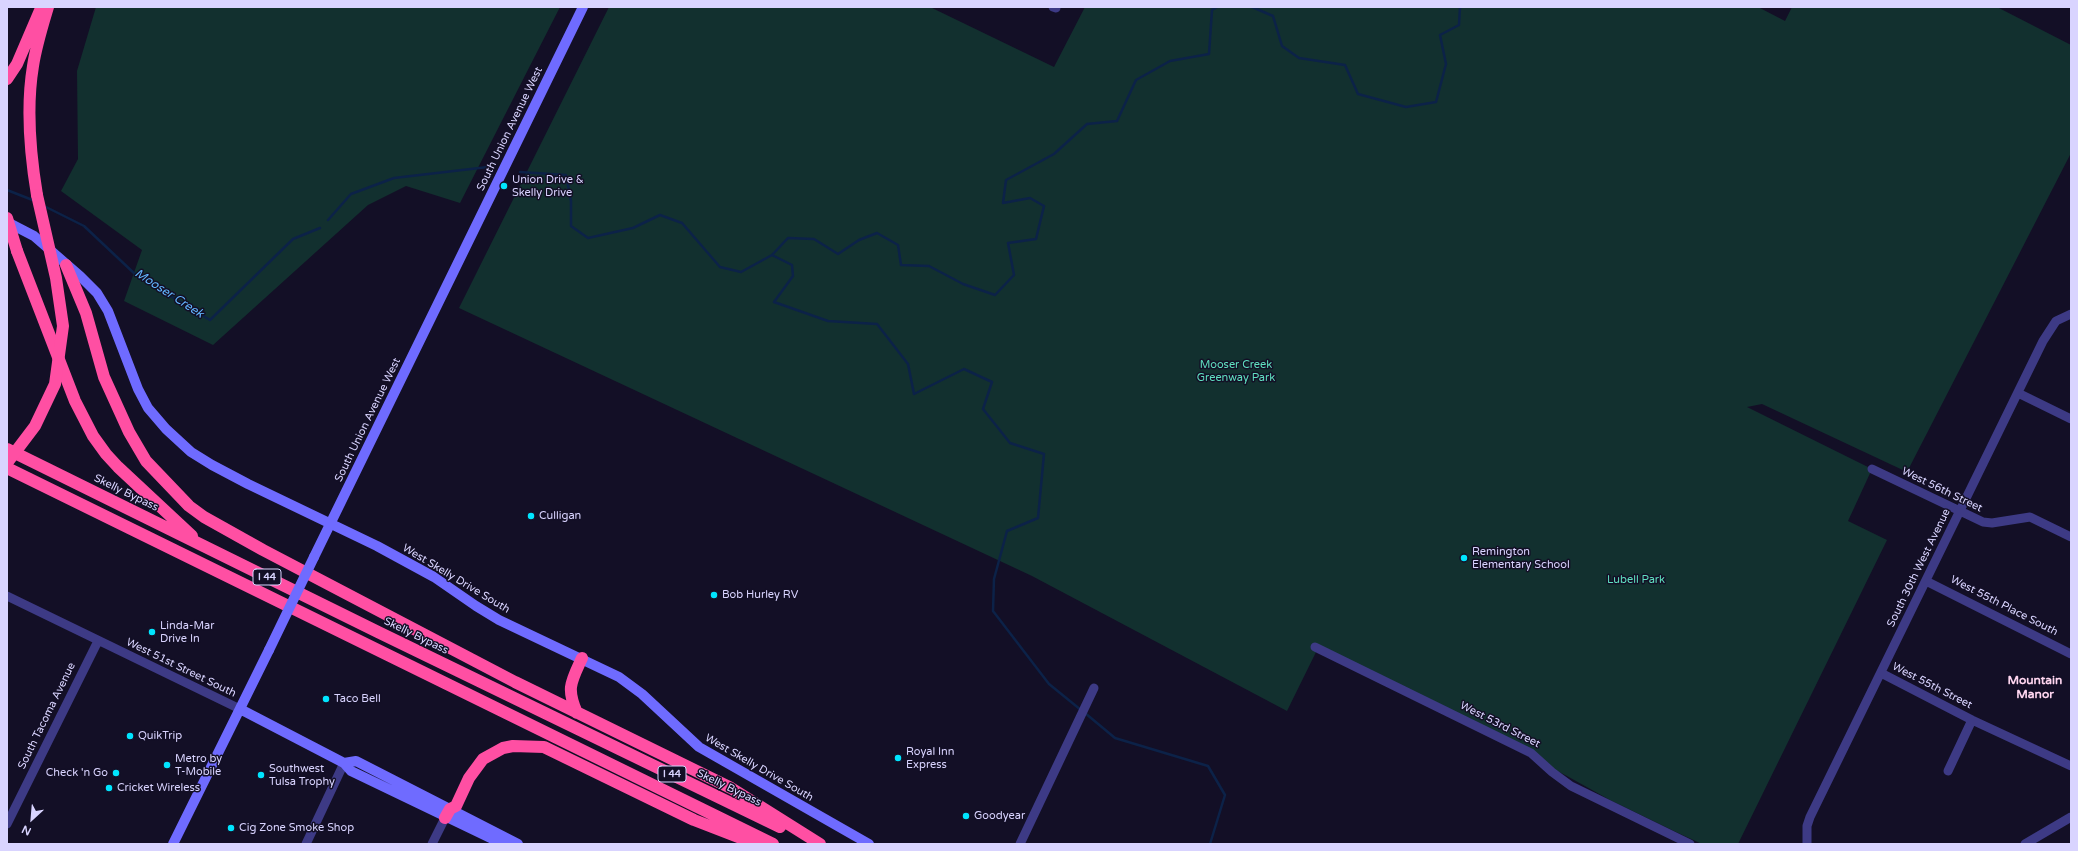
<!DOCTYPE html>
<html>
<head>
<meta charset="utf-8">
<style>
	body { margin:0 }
	#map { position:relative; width:2078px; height:851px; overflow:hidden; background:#130f26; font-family:"Varela Round",sans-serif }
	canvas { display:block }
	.frame { position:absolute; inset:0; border:8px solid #d9d4ff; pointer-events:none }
	.north { position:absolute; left:12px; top:799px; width:40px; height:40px; -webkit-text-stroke:3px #130f26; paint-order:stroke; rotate:206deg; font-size:11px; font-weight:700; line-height:16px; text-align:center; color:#d9d4ff }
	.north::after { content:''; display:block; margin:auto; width:14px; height:18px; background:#d9d4ff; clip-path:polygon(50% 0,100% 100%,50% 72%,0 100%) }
</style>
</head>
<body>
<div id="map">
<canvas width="2078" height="851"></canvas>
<div class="frame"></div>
<div class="north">N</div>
</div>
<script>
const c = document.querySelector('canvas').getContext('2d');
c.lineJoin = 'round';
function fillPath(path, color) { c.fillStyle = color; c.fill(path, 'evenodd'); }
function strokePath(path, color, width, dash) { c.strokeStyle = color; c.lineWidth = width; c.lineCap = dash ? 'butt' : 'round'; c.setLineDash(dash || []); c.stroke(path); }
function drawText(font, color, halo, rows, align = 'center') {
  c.font = font + ' "Varela Round",sans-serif'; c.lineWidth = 3; c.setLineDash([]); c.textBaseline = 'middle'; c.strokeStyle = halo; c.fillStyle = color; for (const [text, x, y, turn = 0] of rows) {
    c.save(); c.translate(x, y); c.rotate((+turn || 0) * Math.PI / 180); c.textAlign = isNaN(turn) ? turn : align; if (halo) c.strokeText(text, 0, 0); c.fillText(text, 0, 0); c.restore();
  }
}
fillPath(new Path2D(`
	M 96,7 L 560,7 L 460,203 L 406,186 L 368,205 L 213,345 L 124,301 L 142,250 L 61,191 L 78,159 L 77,71 Z
	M 609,7 L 930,7 L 1054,67 L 1085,7 L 1758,7 L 1785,21 L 1792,7 L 1997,7 L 2071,45 L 2071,153 L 1907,472 L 1762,404 L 1747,407 L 1872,469 L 1848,521 L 1887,540 L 1738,844 L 1702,844 L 1676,832 L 1610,800 L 1567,776 L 1318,648 L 1287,711 L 1032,576 L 459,308 Z`), '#12302f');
strokePath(new Path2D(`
	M 1252,7 L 1273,16 L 1282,46 L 1299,58 L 1345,65 L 1358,94 L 1406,107 L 1436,102 L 1446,64 L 1440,35 L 1459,25 L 1460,7
	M 520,172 L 566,175 L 571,201 L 571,226 L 588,238 L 633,228 L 660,215 L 682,223 L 720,267 L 741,272 L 772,255 L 788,238 L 814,239 L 838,254 L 859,240 L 877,233 L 898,245 L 901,265 L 929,266 L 963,284 L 995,295 L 1014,275 L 1008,243 L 1036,239 L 1044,206 L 1030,198 L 1003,203 L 1006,180 L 1054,154 L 1087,124 L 1117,121 L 1136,80 L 1170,61 L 1209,54 L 1212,10 L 1217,7
	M 7,190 L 35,201
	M 44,206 L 84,226 L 136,275 L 210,320 L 293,239 L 320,228
	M 328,220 L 351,194 L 394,178 L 488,167
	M 772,255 L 792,265 L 793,276 L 774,302 L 828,321 L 877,324 L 908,364 L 914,394 L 964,369 L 992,382 L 983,409 L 1010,443 L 1044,454 L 1038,518 L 1007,531 L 994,579 L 993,611 L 1049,684 L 1081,710
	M 1085,713 L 1115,738 L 1208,766 L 1225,795 L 1210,844`), '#0c2248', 2.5);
strokePath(new Path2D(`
	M 1053,7 L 1056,8
	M 2018,393 L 2071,419
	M 1872,469 L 1983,522 L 1992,523 L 2030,517 L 2071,537
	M 1926,581 L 2071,654
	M 7,596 L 240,709
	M 1315,647 L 1531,753 L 1552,772 L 1571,786 L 1690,844
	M 1881,673 L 1972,720 L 2071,766
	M 1948,771 L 1972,720
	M 7,824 L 98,641
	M 306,844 L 344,763
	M 432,844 L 445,818
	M 1020,844 L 1094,688
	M 1807,844 L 1807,826 L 1810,817 L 2043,341 L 2056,321 L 2071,314
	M 2025,844 L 2071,817`), '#3d3a85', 9);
strokePath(new Path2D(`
	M 7,222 L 34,236 L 80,276 L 97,293 L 108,311 L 138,389 L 148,408 L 166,429 L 191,452 L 212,465 L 248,484 L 377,546 L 434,577 L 476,606 L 499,620 L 619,677 L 642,694 L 699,747 L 869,844
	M 314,557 L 583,7
	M 240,709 L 344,763 L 351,771 L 503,844
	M 344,763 L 356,761 L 518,844
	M 173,844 L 269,650`), '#6f6bff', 10);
strokePath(new Path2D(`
	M 7,79 L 17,64 L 41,8
	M 37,195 C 30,153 26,108 33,66 C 36,46 42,27 48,7
	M 17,251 L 75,401 L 93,436 L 106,454 L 118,467 L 192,536
	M 66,265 L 86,313 L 104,377 L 129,432 L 146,461 L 189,506 L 204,517 L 263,550 L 515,682 L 731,788 L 820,844
	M 7,449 L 378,632 L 780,827
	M 7,468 L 773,844
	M 577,713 C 566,688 571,682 582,658
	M 445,818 L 450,809 L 456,806 L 469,778 L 483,759 L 503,748 L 513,746 L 544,747 L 694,820 L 756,844`), '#ff4fa3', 12);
strokePath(new Path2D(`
	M 269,650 L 314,557`), '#6f6bff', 10);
strokePath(new Path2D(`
	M 7,218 L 17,251
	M 7,463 L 35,426 L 55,384 L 63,326 L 56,278 L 37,195`), '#ff4fa3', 12);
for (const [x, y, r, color] of [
	[504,186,4,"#00e5ff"],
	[531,516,4,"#00e5ff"],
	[1464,558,4,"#00e5ff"],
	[714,595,4,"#00e5ff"],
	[152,632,4,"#00e5ff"],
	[326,699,4,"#00e5ff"],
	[130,736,4,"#00e5ff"],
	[898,758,4,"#00e5ff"],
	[167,765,4,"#00e5ff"],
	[116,773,4,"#00e5ff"],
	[261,775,4,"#00e5ff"],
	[109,788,4,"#00e5ff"],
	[966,816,4,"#00e5ff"],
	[231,828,4,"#00e5ff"]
]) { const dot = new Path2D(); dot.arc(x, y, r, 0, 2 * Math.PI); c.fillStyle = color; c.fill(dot); strokePath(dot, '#130f26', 1.5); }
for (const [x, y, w] of [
	[267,577,28],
	[672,774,28]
]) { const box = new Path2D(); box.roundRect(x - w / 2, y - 8, w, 16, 3); c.fillStyle = '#130f26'; c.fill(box); strokePath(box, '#d9d4ff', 1); }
drawText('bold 10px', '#d9d4ff', null, [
	["I 44",267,577],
	["I 44",672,774]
]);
drawText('11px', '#d9d4ff', '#130f26', [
	["South Union Avenue West",510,129,-64],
	["South Union Avenue West",368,420,-64],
	["West 56th Street",1942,490,26],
	["Skelly Bypass",126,493,26],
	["South 30th West Avenue",1919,568,-64],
	["West Skelly Drive South",456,579,31],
	["West 55th Place South",2004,606,27],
	["Skelly Bypass",416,636,26],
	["West 51st Street South",181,668,26],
	["West 55th Street",1932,686,27],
	["South Tacoma Avenue",47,716,-64],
	["West 53rd Street",1500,725,27],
	["West Skelly Drive South",759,768,30],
	["Skelly Bypass",729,788,26]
]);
drawText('11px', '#d9d4ff', '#130f26', [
	["Union Drive &",512,180],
	["Skelly Drive",512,193],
	["Culligan",539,516],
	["Remington",1472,552],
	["Elementary School",1472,565],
	["Bob Hurley RV",722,595],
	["Linda-Mar",160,626],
	["Drive In",160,639],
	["Taco Bell",334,699],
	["QuikTrip",138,736],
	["Royal Inn",906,752],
	["Express",906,765],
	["Metro by",175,759],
	["T-Mobile",175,772],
	["Southwest",269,769],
	["Tulsa Trophy",269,782],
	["Check 'n Go",108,773,"right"],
	["Cricket Wireless",117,788],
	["Goodyear",974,816],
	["Cig Zone Smoke Shop",239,828]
], 'left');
drawText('11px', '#5fe0c0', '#130f26', [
	["Mooser Creek",1236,365],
	["Greenway Park",1236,378],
	["Lubell Park",1636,580]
]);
drawText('italic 12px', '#62b6ff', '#130f26', [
	["Mooser Creek",169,294,33]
]);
drawText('bold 12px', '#ffd6f0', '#130f26', [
	["Mountain",2035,681],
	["Manor",2035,695]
]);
</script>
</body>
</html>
